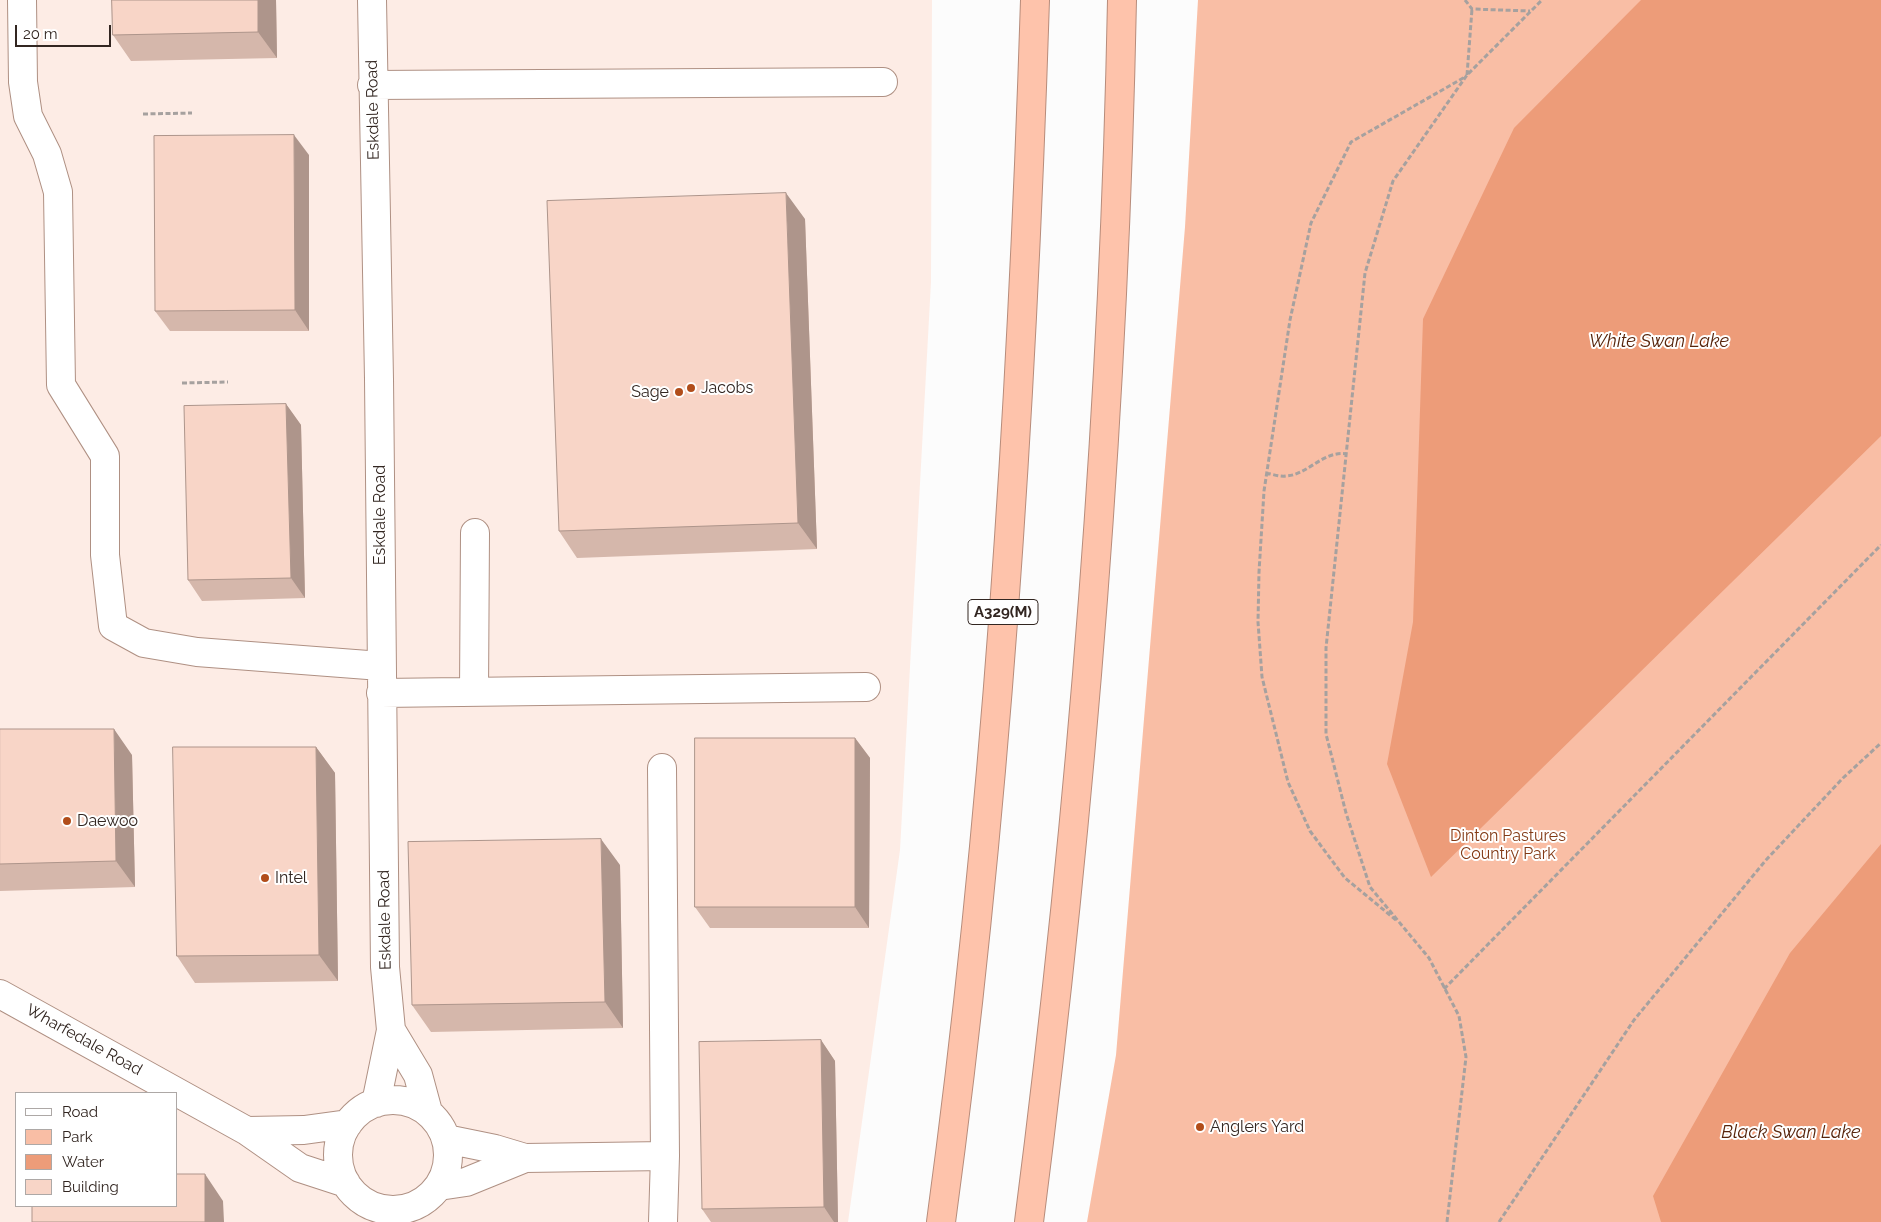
<!DOCTYPE html>
<html>
<head>
<meta charset="utf-8">
<style>
	body { margin:0 }
	#map { position:relative; width:1881px; height:1222px; overflow:hidden; background:#fcfcfc; font-family:Raleway,sans-serif }
	canvas { display:block }
	.legend { position:absolute; left:15px; top:1092px; width:162px; height:115px; box-sizing:border-box; background:#fff; border:1px solid #ada8a6; margin:0; padding:6px 9px; list-style:none; font-size:15px; color:#322621 }
	.legend li { display:flex; align-items:center; gap:10px; height:25px }
	.legend b { width:25px; border:1px solid #ada8a6 }
	.scale { position:absolute; left:15px; top:25px; width:96px; height:22px; box-sizing:border-box; border:2px solid #322621; border-top:0; padding-left:6px; font-size:15px; line-height:18px; white-space:nowrap; color:#322621; -webkit-text-stroke:4px #fff; paint-order:stroke }
</style>
</head>
<body>
<div id="map">
<canvas width="1881" height="1222"></canvas>
<ul class="legend">
<li><b style="height:6px;background:#fff"></b>Road</li>
<li><b style="height:14px;background:#f9bea5"></b>Park</li>
<li><b style="height:14px;background:#ed9c79"></b>Water</li>
<li><b style="height:14px;background:#f8d5c7"></b>Building</li>
</ul>
<div class="scale">20 m</div>
</div>
<script>
const c = document.querySelector('canvas').getContext('2d');
c.lineJoin = 'round';
function fillPath(path, color) { c.fillStyle = color; c.fill(path, 'evenodd'); }
function strokePath(path, color, width, dash) { c.strokeStyle = color; c.lineWidth = width; c.lineCap = dash ? 'butt' : 'round'; c.setLineDash(dash || []); c.stroke(path); }
function drawText(font, color, halo, rows, align = 'center') {
  c.font = font + ' Raleway,sans-serif'; c.lineWidth = 4; c.setLineDash([]); c.textBaseline = 'middle'; c.strokeStyle = halo; c.fillStyle = color; for (const [text, x, y, turn = 0] of rows) {
    c.save(); c.translate(x, y); c.rotate((+turn || 0) * Math.PI / 180); c.textAlign = isNaN(turn) ? turn : align; if (halo) c.strokeText(text, 0, 0); c.fillText(text, 0, 0); c.restore();
  }
}
fillPath(new Path2D(`
	M 0,0 L 932,0 L 931,282 L 900,850 L 848,1222 L 0,1222 ZM 16,1093 L 176,1093 L 176,1206 L 16,1206 Z`), '#fdece5');
fillPath(new Path2D(`
	M 1198,0 L 1881,0 L 1881,1222 L 1087,1222 L 1116,1055 L 1185,227 Z`), '#f9bea5');
fillPath(new Path2D(`
	M 1641,0 L 1881,0 L 1881,436 L 1431,877 L 1387,764 L 1413,622 L 1423,319 L 1514,128 Z
	M 1881,844 L 1881,1222 L 1661,1222 L 1653,1196 L 1790,953 Z`), '#ed9c79');
const minor = new Path2D(`
	M 22,0 L 23,82 L 28,116 L 47,154 L 58,192 L 61,385 L 105,456 L 105,555 L 113,626 L 144,643 L 197,652 L 381,666
	M 372,0 L 379,379 L 385,967 L 391,1030 L 376,1103
	M 372,85 L 883,82
	M 474,692 L 475,533
	M 381,693 L 866,687
	M 662,768 L 665,1156 L 663,1222
	M 0,994 L 247,1131 L 300,1168 L 346,1183
	M 391,1030 L 418,1075 L 428,1112
	M338 1155a55 55 0 1 1 110 0a55 55 0 1 1-110 0Z
	M 247,1131 L 304,1130 L 348,1124
	M 446,1139 L 495,1149 L 525,1158 L 665,1156
	M 439,1186 L 466,1182 L 525,1158`);
const highway = new Path2D(`
	M 941,1222 C 996,817 1022,408 1035,0
	M 1029,1222 C 1081,817 1114,409 1122,0`);
strokePath(minor, '#af9083', 30);
strokePath(highway, '#b78c7b', 30);
strokePath(new Path2D(`
	M 1465,0 L 1472,9 L 1530,11
	M 1467,75 L 1472,9
	M 143,114 L 192,113
	M 182,383 L 228,382
	M 1266,473 C 1272,474 1280,477 1286,476 C 1308,475 1323,450 1347,454
	M 1396,920 L 1345,878 L 1310,831 L 1288,782 L 1262,677 L 1258,622 L 1259,572 L 1264,491 L 1290,320 L 1311,223 L 1351,142 L 1465,77
	M 1444,989 L 1881,545
	M 1447,1222 L 1466,1057 L 1459,1016 L 1429,958 L 1370,887 L 1346,813 L 1326,734 L 1326,648 L 1365,273 L 1393,181 L 1467,75 L 1542,0
	M 1499,1222 L 1634,1020 L 1766,860 L 1843,778 L 1881,743`), '#a6a19f', 3, [5, 2.5]);
strokePath(minor, '#fff', 28);
strokePath(highway, '#fec3ab', 28);
fillPath(new Path2D(`
	M 112,0 L 276,0 L 277,58 L 131,61 L 113,35 Z
	M 309,155 L 309,331 L 170,331 L 155,311 Z
	M 805,219 L 817,549 L 577,558 L 559,531 Z
	M 286,404 L 301,425 L 305,598 L 202,601 L 188,580 Z
	M 0,729 L 132,755 L 135,887 L 0,891 Z
	M 855,738 L 870,758 L 869,928 L 710,928 L 695,907 Z
	M 316,747 L 335,773 L 338,981 L 195,983 L 177,956 Z
	M 620,865 L 623,1028 L 431,1032 L 412,1005 Z
	M 821,1040 L 835,1061 L 838,1222 L 711,1222 L 702,1209 Z`), '#d5b7ab');
fillPath(new Path2D(`
	M 258,0 L 276,0 L 277,58 L 258,32 Z
	M 294,135 L 309,155 L 309,331 L 295,310 Z
	M 786,193 L 805,219 L 817,549 L 798,523 Z
	M 286,404 L 301,425 L 305,598 L 291,578 Z
	M 114,729 L 132,755 L 135,887 L 116,861 Z
	M 855,738 L 870,758 L 869,928 L 855,907 Z
	M 316,747 L 335,773 L 338,981 L 319,955 Z
	M 601,839 L 620,865 L 623,1028 L 605,1002 Z
	M 821,1040 L 835,1061 L 838,1222 L 834,1222 L 824,1207 Z
	M 205,1174 L 223,1201 L 224,1222 L 205,1222 Z`), '#ae958b');
const building = new Path2D(`
	M 112,0 L 258,0 L 258,32 L 113,35 Z
	M 294,135 L 295,310 L 155,311 L 154,136 Z
	M 786,193 L 798,523 L 559,531 L 547,201 Z
	M 286,404 L 291,578 L 188,580 L 184,406 Z
	M 0,729 L 114,729 L 116,861 L 0,864 Z
	M 695,738 L 855,738 L 855,907 L 695,907 Z
	M 173,747 L 316,747 L 319,955 L 177,956 Z
	M 601,839 L 605,1002 L 412,1005 L 408,842 Z
	M 821,1040 L 824,1207 L 702,1209 L 699,1042 Z
	M 176,1174 L 205,1174 L 205,1222 L 32,1222 L 32,1206 L 176,1206 Z`);
fillPath(building, '#f8d5c7');
strokePath(building, '#ae958b', 1);
for (const [x, y, r, color] of [
	[691,388,5,"#b14d1a"],
	[679,392,5,"#b14d1a"],
	[67,821,5,"#b14d1a"],
	[265,878,5,"#b14d1a"],
	[1200,1127,5,"#b14d1a"]
]) { const dot = new Path2D(); dot.arc(x, y, r, 0, 2 * Math.PI); c.fillStyle = color; c.fill(dot); strokePath(dot, '#fff', 2); }
for (const [x, y, w] of [
	[1003,612,70]
]) { const box = new Path2D(); box.roundRect(x - w / 2, y - 12.5, w, 25, 4); c.fillStyle = '#fff'; c.fill(box); strokePath(box, '#322621', 1); }
drawText('bold 15px', '#322621', null, [
	["A329(M)",1003,612]
]);
drawText('16px', '#322621', '#fff', [
	["Eskdale Road",373,110,-91],
	["Eskdale Road",380,515,-90],
	["Eskdale Road",385,920,-91],
	["Wharfedale Road",84,1040,29]
]);
drawText('16px', '#322621', '#fff', [
	["Jacobs",701,388],
	["Sage",669,392,"right"],
	["Daewoo",77,821],
	["Intel",275,878],
	["Anglers Yard",1210,1127]
], 'left');
drawText('16px', '#833a16', '#fff', [
	["Dinton Pastures",1508,836],
	["Country Park",1508,854]
]);
drawText('italic 18px', '#58250c', '#fff', [
	["White Swan Lake",1659,342],
	["Black Swan Lake",1791,1133]
]);
</script>
</body>
</html>
